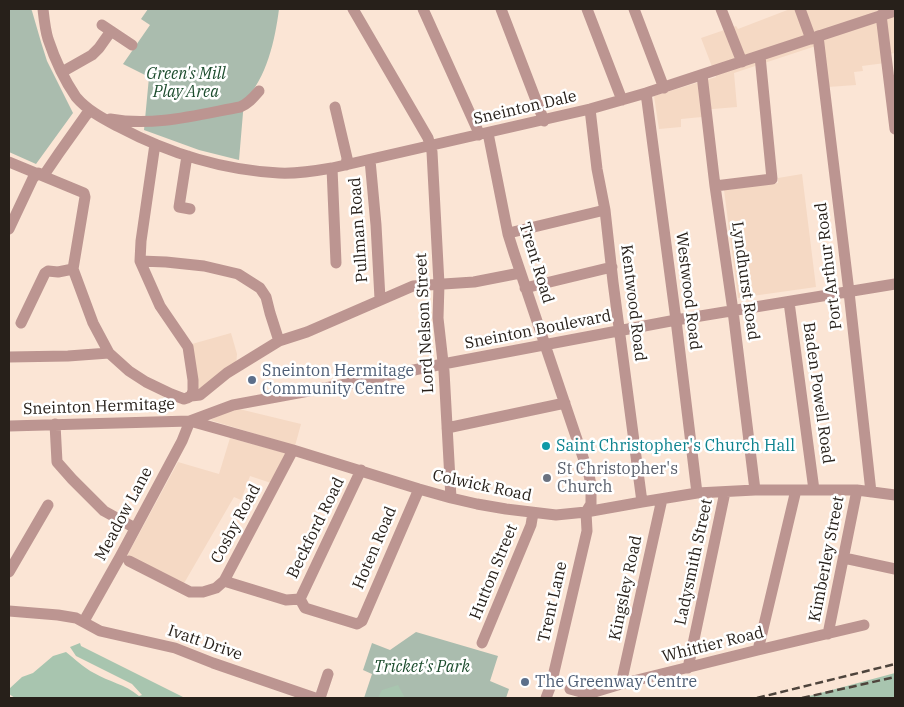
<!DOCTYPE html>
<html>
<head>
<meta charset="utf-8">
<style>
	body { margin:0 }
	#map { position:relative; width:904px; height:707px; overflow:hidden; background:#fbe5d5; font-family:"IBM Plex Serif",serif }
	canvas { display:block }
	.frame { position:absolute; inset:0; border:10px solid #27201a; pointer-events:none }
</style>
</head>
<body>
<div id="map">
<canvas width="904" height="707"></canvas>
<div class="frame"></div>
</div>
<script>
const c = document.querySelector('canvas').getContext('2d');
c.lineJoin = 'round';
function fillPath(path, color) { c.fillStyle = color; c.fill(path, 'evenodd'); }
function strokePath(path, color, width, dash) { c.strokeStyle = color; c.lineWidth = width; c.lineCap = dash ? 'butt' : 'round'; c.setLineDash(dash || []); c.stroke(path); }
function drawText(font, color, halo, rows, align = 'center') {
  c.font = font + ' "IBM Plex Serif",serif'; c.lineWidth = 5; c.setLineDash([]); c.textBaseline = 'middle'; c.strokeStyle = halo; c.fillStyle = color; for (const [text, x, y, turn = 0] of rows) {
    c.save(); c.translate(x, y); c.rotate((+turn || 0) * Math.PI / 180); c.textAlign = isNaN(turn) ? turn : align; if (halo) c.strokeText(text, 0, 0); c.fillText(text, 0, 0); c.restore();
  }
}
fillPath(new Path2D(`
	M 790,9 L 895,9 L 895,53 L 884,55 L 885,63 L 862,66 L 863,71 L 854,72 L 856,85 L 828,87 L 822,44 L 734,73 L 737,107 L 701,110 L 702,117 L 681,119 L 681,127 L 659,129 L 654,96 L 716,77 L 701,38 L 736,26 L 738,29 Z
	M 802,174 L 816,287 L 738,298 L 724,190 L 778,183 L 778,178 Z
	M 231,333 L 237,354 L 236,365 L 197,392 L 192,344 Z
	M 235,408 L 301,424 L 295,446 L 210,420 Z
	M 230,438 L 289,454 L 274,484 L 250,476 L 241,500 L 234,497 L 183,585 L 127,556 L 178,462 L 219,474 Z`), '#f5d9c4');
fillPath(new Path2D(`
	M 9,9 L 31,9 L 32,11 L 41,42 L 47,61 L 73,113 L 36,164 L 9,152 Z
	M 148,9 L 279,9 C 275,40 267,78 244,101 L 239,160 L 199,150 L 144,130 L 149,77 L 123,64 L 150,25 L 141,19 Z
	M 416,632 L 498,656 L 490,681 L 509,689 L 506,698 L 364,698 L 372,674 L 363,670 L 372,643 L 390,650 Z`), '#aabcae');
fillPath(new Path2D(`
	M 80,643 L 81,646 L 185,698 L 15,698 L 9,694 L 9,689 L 22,677 L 33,673 L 53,656 L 66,652 C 75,659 84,668 94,673 C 109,682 125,684 139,696 L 142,695 L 132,684 L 76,656 L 70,647 Z
	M 895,673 L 895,698 L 802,698 Z
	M 398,685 L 405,698 L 378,698 L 382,690 Z`), '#a8c5af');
strokePath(new Path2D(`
	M 43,9 C 44,18 45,29 48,39 C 54,57 65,81 76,97 C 88,111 104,119 119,127 C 168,153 224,170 279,173 C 297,174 315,171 332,168 L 590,109 L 646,93 L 895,11
	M 353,9 L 428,138 L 432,152 L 439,284 L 438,318 L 444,371 L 451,498
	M 423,9 L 478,131 L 479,135
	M 501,9 L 544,121
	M 587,9 L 622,100
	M 634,9 L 664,88
	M 721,9 L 742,62
	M 800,9 L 811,39
	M 881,15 L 895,129
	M 102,25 L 132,45
	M 818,36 L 849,292 L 871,492
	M 62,72 L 92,55 L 99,48 L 111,31
	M 702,75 L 715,186 L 733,311 L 755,490
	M 646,93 L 676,320 L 697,493
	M 335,107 L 347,158 L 346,165
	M 590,109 L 597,169 L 605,210 L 613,282 L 642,502
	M 110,119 C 154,127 197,115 240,107 C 248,104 253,98 259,91
	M 488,133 L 508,234 L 514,253 L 589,475 L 591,485 L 591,504 L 586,512 L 587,531 L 551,685 L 546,698
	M 155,144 L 141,241 L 140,261 L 160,306 L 188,347 L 193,380 L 193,391 L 191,396
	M 188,156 L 186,162 L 179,207 L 190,209
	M 370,160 L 376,225 L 380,299
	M 9,162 L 84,193 L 85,197 L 73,269 L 93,323 L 109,353 L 129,371 L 146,382 L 171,394 L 184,399 L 187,398 L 191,396 L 200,395 L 227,373 L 279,341 L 307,332 L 413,286 L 474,282 L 520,273
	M 332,168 L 336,263
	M 715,186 L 772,179 L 760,56
	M 9,229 L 33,178 L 38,173 L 44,175 L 59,153 L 86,115 L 90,111
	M 508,234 L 513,232 L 605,210
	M 140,261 L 166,262 L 204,266 L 238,274 L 260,288 L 266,297 L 270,313 L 279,341
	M 525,288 L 612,267
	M 789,302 L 814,490
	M 21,323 L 45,273 L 48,271 L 58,272 L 73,269
	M 9,357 L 68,356 L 109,353
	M 190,421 L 233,405 L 336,386 L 443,364 L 676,320 L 895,284
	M 55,424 L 57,462 L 72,479 L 104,511 L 135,528
	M 9,426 L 190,421 L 293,450 L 419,489 L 451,498 L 477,504 L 506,509 L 556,515 L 586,512 L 642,502 L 697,493 L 755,490 L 857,490 L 895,495
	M 447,428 L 565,403
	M 844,558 L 895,569
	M 129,561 L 190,592 L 203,592 L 216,588 L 224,581 L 293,450
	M 9,572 L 48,505
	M 224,581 L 286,600 L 300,599 L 305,608 L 357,624 L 362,621 L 419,489
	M 300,599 L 361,470
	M 9,611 L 58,615 L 76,618 L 100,631 L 175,648 L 213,663 L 315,698
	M 84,621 L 120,557 L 182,441 L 190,421
	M 828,634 L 857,490
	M 482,643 L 531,525 L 533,513
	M 758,650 L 796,490
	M 688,668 L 725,492
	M 621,684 L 662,499
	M 570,689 L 588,694 L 621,684 L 758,650 L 864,625
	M 320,698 L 328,674`), '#bc9591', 11);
strokePath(new Path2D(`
	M 757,698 L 895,664
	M 802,698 L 895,677`), '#4e443c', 2.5, [8, 4]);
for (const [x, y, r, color] of [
	[252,380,5,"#5c6f8a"],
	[546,446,5,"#0f9aa8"],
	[547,478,5,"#6b7280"],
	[525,682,5,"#5c6f8a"]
]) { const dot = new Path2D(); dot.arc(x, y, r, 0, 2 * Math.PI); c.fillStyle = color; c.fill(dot); strokePath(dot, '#fff', 2); }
drawText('italic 16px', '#1c4c2d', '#fff', [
	["Green's Mill",186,74],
	["Play Area",186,92],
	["Tricket's Park",422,667]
]);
drawText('16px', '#27201a', '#fff', [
	["Sneinton Dale",525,108,-13],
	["Pullman Road",359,230,-94],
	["Trent Road",536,263,73],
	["Port Arthur Road",829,266,-97],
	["Lyndhurst Road",745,281,82],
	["Westwood Road",688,291,83],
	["Kentwood Road",633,303,83],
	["Lord Nelson Street",425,323,-93],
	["Sneinton Boulevard",538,330,-11],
	["Baden Powell Road",818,393,82],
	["Sneinton Hermitage",99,407,-2],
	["Colwick Road",482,486,12],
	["Meadow Lane",124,514,-62],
	["Cosby Road",236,524,-62],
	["Beckford Road",316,528,-64],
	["Hoten Road",375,548,-67],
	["Kimberley Street",827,559,-79],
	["Ladysmith Street",694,562,-78],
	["Hutton Street",494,572,-68],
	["Kingsley Road",626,588,-78],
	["Trent Lane",553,602,-77],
	["Ivatt Drive",205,643,19],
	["Whittier Road",713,645,-14]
]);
drawText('16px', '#4e5e75', '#fff', [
	["Sneinton Hermitage",262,371],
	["Community Centre",262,389],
	["The Greenway Centre",535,682]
], 'left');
drawText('16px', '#0d838f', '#fff', [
	["Saint Christopher's Church Hall",556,446]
], 'left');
drawText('16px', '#5b616d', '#fff', [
	["St Christopher's",557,469],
	["Church",557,487]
], 'left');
</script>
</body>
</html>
